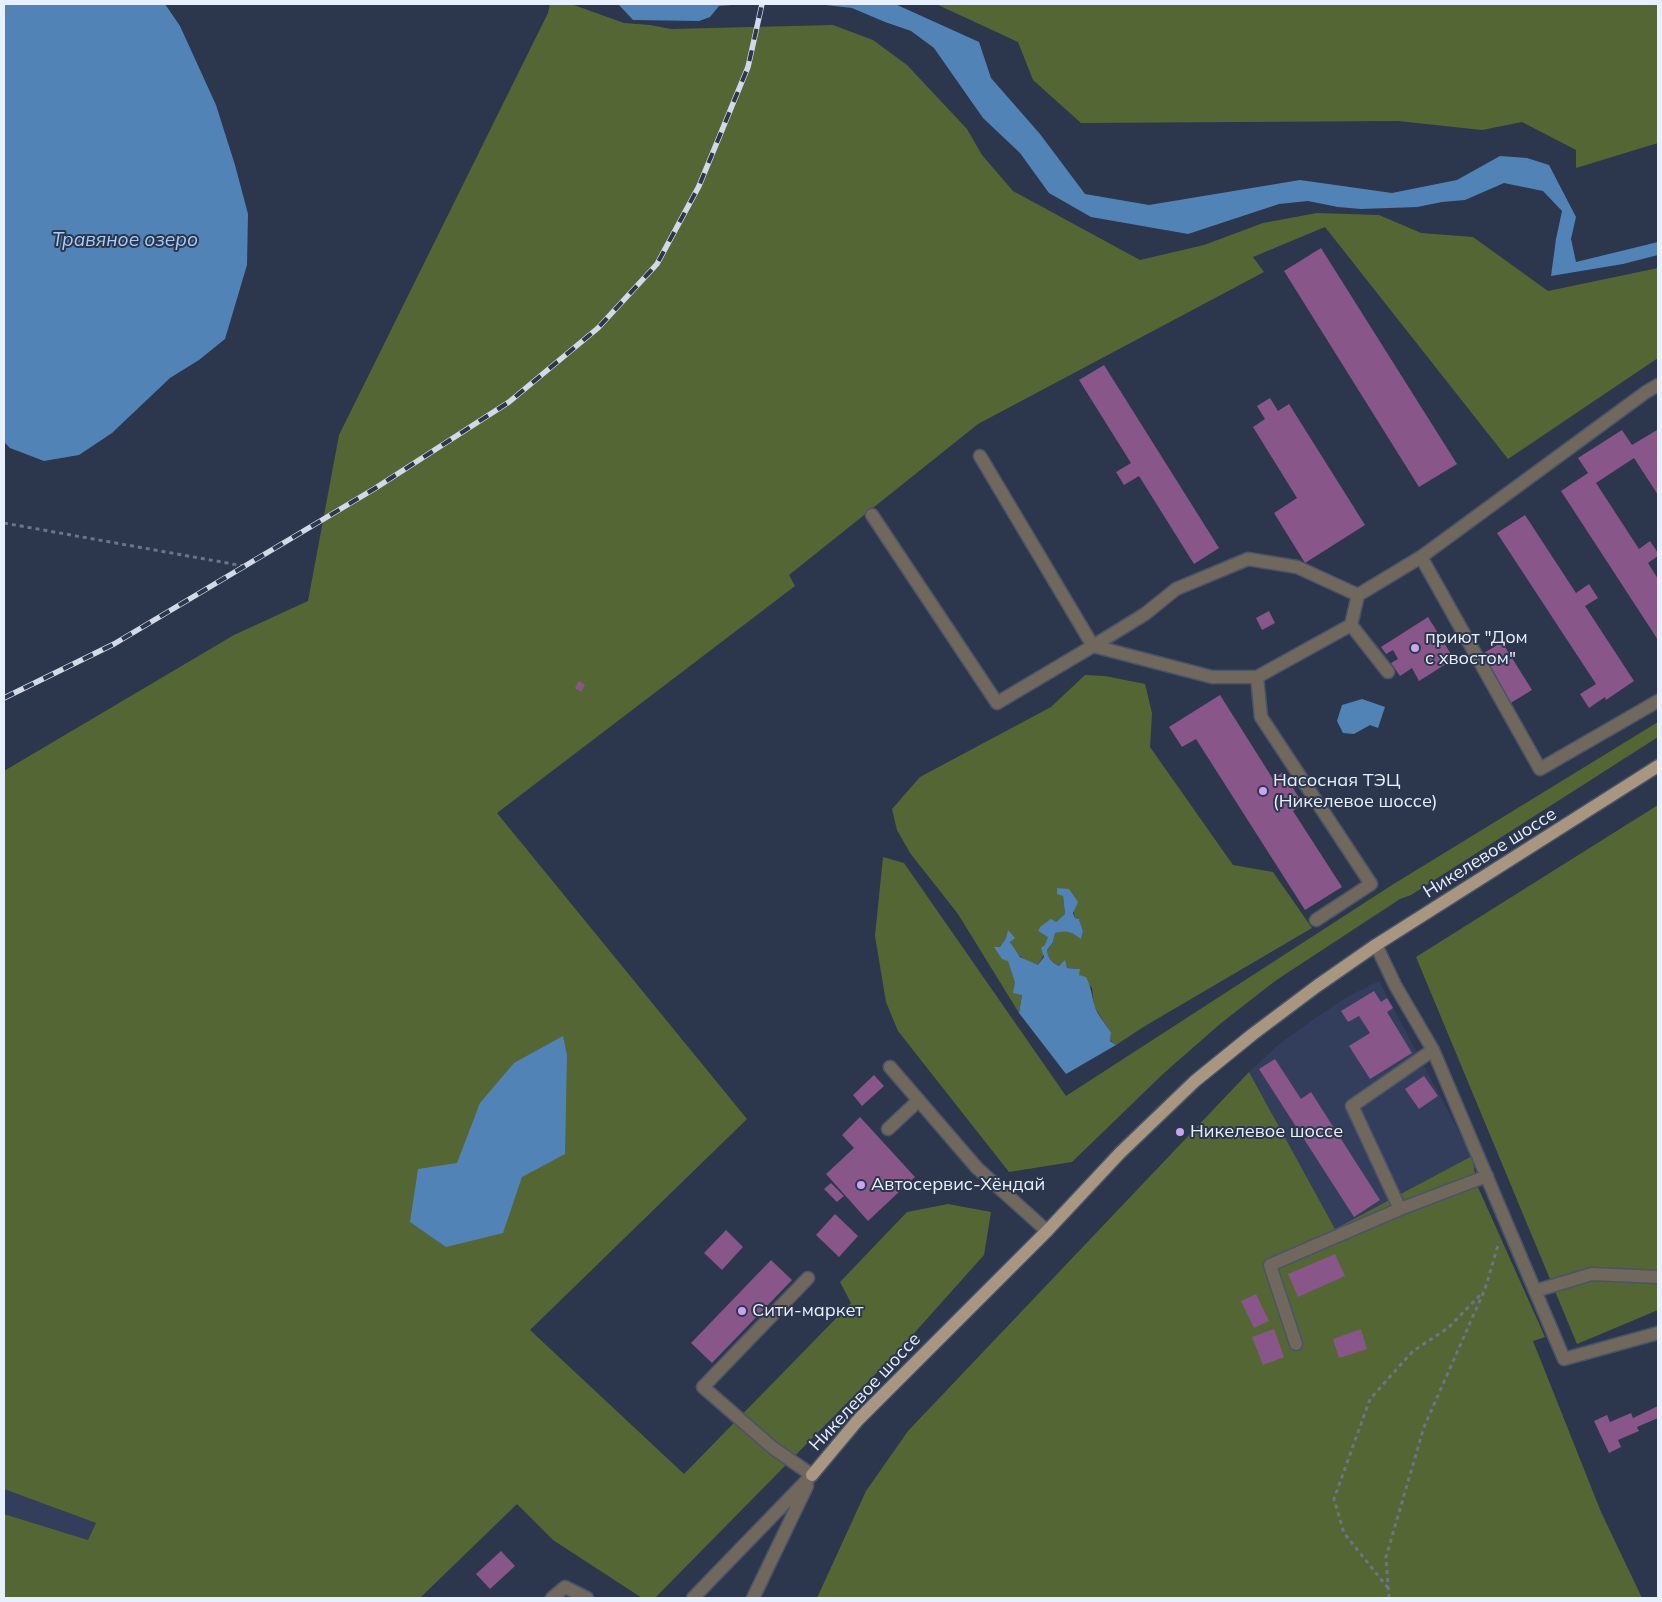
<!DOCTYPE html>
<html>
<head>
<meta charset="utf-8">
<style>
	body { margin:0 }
	#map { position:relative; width:1662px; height:1602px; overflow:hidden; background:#2c364d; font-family:Mulish,sans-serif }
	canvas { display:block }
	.frame { position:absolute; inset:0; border:5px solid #e8effe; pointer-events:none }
</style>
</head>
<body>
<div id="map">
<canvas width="1662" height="1602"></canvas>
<div class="frame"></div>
</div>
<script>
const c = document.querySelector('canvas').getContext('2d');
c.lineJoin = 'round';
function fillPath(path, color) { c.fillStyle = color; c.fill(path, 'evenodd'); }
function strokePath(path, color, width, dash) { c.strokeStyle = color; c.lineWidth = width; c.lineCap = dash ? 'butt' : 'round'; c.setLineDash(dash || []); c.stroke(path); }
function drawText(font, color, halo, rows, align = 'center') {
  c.font = font + ' Mulish,sans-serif'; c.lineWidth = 4; c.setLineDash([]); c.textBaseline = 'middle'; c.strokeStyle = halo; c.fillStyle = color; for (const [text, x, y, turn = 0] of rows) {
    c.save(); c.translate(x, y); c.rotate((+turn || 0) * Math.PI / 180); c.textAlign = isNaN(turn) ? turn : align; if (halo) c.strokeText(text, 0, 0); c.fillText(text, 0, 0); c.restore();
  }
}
fillPath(new Path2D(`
	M 1379,981 L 1472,1156 L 1335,1230 L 1249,1072 L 1278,1045 L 1314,1019 L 1347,997 Z
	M 4,1489 L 96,1523 L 88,1540 L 4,1514 Z`), '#323e5c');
fillPath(new Path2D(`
	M 550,4 L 571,4 L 624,23 L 650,25 L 671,29 L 833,25 L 873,40 L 907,65 L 967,129 L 982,155 L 1013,191 L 1140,260 L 1204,245 L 1263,223 L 1317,213 L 1379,215 L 1421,233 L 1473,237 L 1548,291 L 1658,268 L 1658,358 L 1508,459 L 1325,227 L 1253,257 L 1264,272 L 978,424 L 789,575 L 795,586 L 497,813 L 747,1119 L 530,1330 L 684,1474 L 851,1303 L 840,1282 L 907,1212 L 948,1204 L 991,1212 L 984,1255 L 900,1349 L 655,1598 L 642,1598 L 553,1540 L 517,1504 L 420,1598 L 4,1598 L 4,1514 L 88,1540 L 96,1523 L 4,1489 L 4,771 L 234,635 L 308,601 L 339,435 L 548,13 Z
	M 936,4 L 1658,4 L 1658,143 L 1576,168 L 1576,150 L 1522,122 L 1482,130 L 1398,121 L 1081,123 L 1033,80 L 1018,42 Z
	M 1085,675 L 1105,676 L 1145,684 L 1152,713 L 1150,747 L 1233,865 L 1273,872 L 1312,928 L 1145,1026 L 1116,1045 L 1110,1040 L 1111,1032 L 1102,1019 L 1094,1006 L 1092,988 L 1079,975 L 1079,969 C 1065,968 1049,967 1047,950 L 1053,942 L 1055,933 C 1068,930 1070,932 1081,938 L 1083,931 L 1079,919 L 1075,918 L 1069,890 L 1057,888 L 1063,896 L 1065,914 L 1056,922 L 1040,927 L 1038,931 L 1049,937 C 1045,947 1045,956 1038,965 C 1018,957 1012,953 1008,931 L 1006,938 L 1000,947 L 1008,960 L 1015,983 L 1022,995 L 1019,1013 L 958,914 L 910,853 L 897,830 L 892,809 L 920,777 L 1051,707 Z
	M 1658,722 L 1658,737 L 1411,895 L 1400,899 L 1275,981 L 1220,1024 L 1164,1073 L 1072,1162 L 1009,1172 L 898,1031 L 886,1002 L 875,936 L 883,857 L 904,863 L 1066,1096 L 1392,885 Z
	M 1658,805 L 1658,1310 L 1577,1344 L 1416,957 Z
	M 1249,1072 L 1335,1229 L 1472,1156 L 1477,1185 L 1545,1337 L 1533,1341 L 1601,1512 L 1642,1598 L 817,1598 L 866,1491 L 908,1431 Z`), '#556635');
fillPath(new Path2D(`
	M 4,4 L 165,4 L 180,26 L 216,105 L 235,165 L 248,214 L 247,265 L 225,339 L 199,360 L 170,378 L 112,433 L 79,455 L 44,461 L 10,448 L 4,442 Z
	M 616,4 L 745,4 L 719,6 L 710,17 L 699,21 L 633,20 L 620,6 Z
	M 817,4 L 895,4 L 979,42 L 991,78 L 1040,134 L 1085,194 L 1149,205 L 1300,180 L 1392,193 L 1457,180 L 1500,156 L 1527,158 L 1549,165 L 1576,217 L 1571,239 L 1576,262 L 1658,242 L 1658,255 L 1623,264 L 1551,276 L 1556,239 L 1562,211 L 1543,191 L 1504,183 L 1465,200 L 1442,202 L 1417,207 L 1361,209 L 1338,207 L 1308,201 L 1279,204 L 1188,234 L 1091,217 L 1049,193 L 1020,153 L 983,118 L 934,48 L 911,31 L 885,22 L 852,8 Z
	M 1362,699 L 1385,707 L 1378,728 L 1370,725 L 1354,734 L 1343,733 L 1337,721 L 1342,705 Z
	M 1057,888 L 1069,889 L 1078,902 L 1073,913 L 1075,918 L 1079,919 L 1083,931 L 1081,939 C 1072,932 1067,930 1055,933 L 1053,942 L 1047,950 C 1048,958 1051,962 1059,966 L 1065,960 L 1067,968 L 1080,969 L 1079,975 L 1086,977 C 1091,987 1092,995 1094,1004 C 1097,1015 1105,1023 1111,1032 L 1110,1041 L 1116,1045 L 1066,1074 L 1019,1013 L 1022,995 L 1013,993 L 1015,983 L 1008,961 L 1002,959 L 994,947 L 1000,947 L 1006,938 L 1008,930 L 1015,938 L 1010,942 L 1020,957 L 1038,965 L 1044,957 L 1041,948 L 1045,945 L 1048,937 L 1038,931 L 1040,927 L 1051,919 L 1056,922 L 1065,914 L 1063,896 L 1057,894 Z
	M 563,1036 L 567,1055 L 565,1154 L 522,1177 L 503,1233 L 446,1247 L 410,1222 L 418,1169 L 457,1163 L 480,1103 L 514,1063 Z`), '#5283b7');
fillPath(new Path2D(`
	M 1321,248 L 1457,464 L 1419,487 L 1284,271 Z
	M 1104,365 L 1219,548 L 1194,564 L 1139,476 L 1124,485 L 1116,472 L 1131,463 L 1079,380 Z
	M 1270,398 L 1278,411 L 1289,404 L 1365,525 L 1305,563 L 1274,513 L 1297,498 L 1253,427 L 1265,419 L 1257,406 Z
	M 1622,430 L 1632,445 L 1657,430 L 1658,432 L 1658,495 L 1634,458 L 1596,483 L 1639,549 L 1650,541 L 1658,553 L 1658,556 L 1648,563 L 1658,579 L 1658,640 L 1561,491 L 1588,473 L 1578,458 Z
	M 1525,515 L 1576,593 L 1589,584 L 1598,598 L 1585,606 L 1634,681 L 1606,700 L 1605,697 L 1589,708 L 1580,694 L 1596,684 L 1497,533 Z
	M 1269,611 L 1275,623 L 1262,630 L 1256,618 Z
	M 1428,617 L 1454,659 L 1419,681 L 1412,668 L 1400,676 L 1391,663 L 1398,659 L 1393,650 L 1386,654 L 1381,647 Z
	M 1502,642 L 1532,690 L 1509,704 L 1479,656 Z
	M 579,681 L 585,685 L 581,692 L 575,688 Z
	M 1220,695 L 1273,779 L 1283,772 L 1303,804 L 1293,811 L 1342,887 L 1305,910 L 1196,739 L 1182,747 L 1169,727 Z
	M 1374,991 L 1381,1002 L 1387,998 L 1393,1008 L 1387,1012 L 1412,1053 L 1370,1079 L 1349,1046 L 1370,1033 L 1359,1016 L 1348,1022 L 1341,1011 Z
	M 1275,1059 L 1301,1099 L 1311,1092 L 1380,1200 L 1354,1217 L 1259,1069 Z
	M 874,1075 L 884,1086 L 862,1106 L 853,1095 Z
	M 1424,1076 L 1438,1096 L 1419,1109 L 1405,1089 Z
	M 860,1117 L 915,1177 L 868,1221 L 826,1174 L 854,1148 L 842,1135 Z
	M 831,1183 L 844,1196 L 837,1202 L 824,1189 Z
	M 835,1214 L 858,1236 L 839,1257 L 816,1235 Z
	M 726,1230 L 743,1247 L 722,1270 L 704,1253 Z
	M 1335,1254 L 1345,1276 L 1298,1297 L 1288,1274 Z
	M 771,1260 L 792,1280 L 712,1363 L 691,1343 Z
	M 1256,1294 L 1269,1321 L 1254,1328 L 1241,1301 Z
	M 1274,1329 L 1284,1357 L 1263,1365 L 1252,1337 Z
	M 1361,1329 L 1367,1349 L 1339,1358 L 1333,1339 Z
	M 1658,1406 L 1658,1418 L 1637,1427 L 1639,1431 L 1618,1440 L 1621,1447 L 1609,1453 L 1594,1421 L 1607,1415 L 1610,1422 L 1631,1413 L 1633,1418 Z
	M 501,1551 L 515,1566 L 490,1589 L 476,1574 Z`), '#885688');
const minor = new Path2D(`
	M 980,456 L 1093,646 L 1145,614 L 1176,589 L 1248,559 L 1297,567 L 1358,595 L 1421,557 L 1646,392 L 1658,385
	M 872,515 L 997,703 L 1093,646 L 1212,677 L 1257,677 L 1351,625 L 1358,595
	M 1421,557 L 1540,769 L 1658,701
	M 1351,625 L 1388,672
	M 1257,677 L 1261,717 L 1371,884 L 1316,920
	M 1376,945 L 1395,985 L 1433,1050 L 1564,1359 L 1658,1333 L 1658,1334
	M 890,1067 L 977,1168 L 1047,1231
	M 888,1129 L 919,1100
	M 1400,1209 L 1352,1106 L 1433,1050
	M 808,1278 L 703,1387 L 773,1448 L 812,1475
	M 1535,1291 L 1592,1274 L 1658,1277
	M 1296,1344 L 1270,1265 L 1400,1209 L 1487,1176
	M 552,1598 L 565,1587 L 587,1598
	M 693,1598 L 812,1475
	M 753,1598 L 807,1486`);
const major = new Path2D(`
	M 812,1475 L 858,1420 L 1047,1231 L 1120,1153 L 1195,1081 L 1253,1034 L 1317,986 L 1376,945 L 1658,766`);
strokePath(minor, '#4a5469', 15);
strokePath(major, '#4a5469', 15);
strokePath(new Path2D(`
	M 4,523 L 244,566
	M 1388,1588 L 1344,1533 L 1334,1499 L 1370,1399 L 1413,1351 L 1448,1328 L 1483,1292
	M 1389,1598 L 1386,1557 L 1424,1427 L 1485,1289 L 1499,1242`), '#6b7488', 3, [4, 4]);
strokePath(minor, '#70675d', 12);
strokePath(major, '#a89681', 12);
const rail = new Path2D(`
	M 4,698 L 114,644 L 374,489 L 509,402 L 598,328 L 657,264 L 699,186 L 748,67 L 762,4`);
strokePath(rail, '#d2d9e9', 5.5);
strokePath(rail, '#2c364d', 4, [11]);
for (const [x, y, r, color] of [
	[1415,648,5,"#c7a6ef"],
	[1263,791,5,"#c7a6ef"],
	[1180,1132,5,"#c7a6ef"],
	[861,1185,5,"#c7a6ef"],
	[742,1311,5,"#c7a6ef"]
]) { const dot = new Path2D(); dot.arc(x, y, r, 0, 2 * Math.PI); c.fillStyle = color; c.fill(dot); strokePath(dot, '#2c364d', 2); }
drawText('18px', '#e8effe', '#2c364d', [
	["приют \"Дом",1425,638],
	["с хвостом\"",1425,659],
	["Насосная ТЭЦ",1273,781],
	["(Никелевое шоссе)",1273,802],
	["Никелевое шоссе",1190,1132],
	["Автосервис-Хёндай",871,1185],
	["Сити-маркет",752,1311]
], 'left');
drawText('18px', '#e8effe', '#2c364d', [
	["Никелевое шоссе",1490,853,-32],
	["Никелевое шоссе",865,1392,-47]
]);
drawText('italic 19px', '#a7cffc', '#2c364d', [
	["Травяное озеро",125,240]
]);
</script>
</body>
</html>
